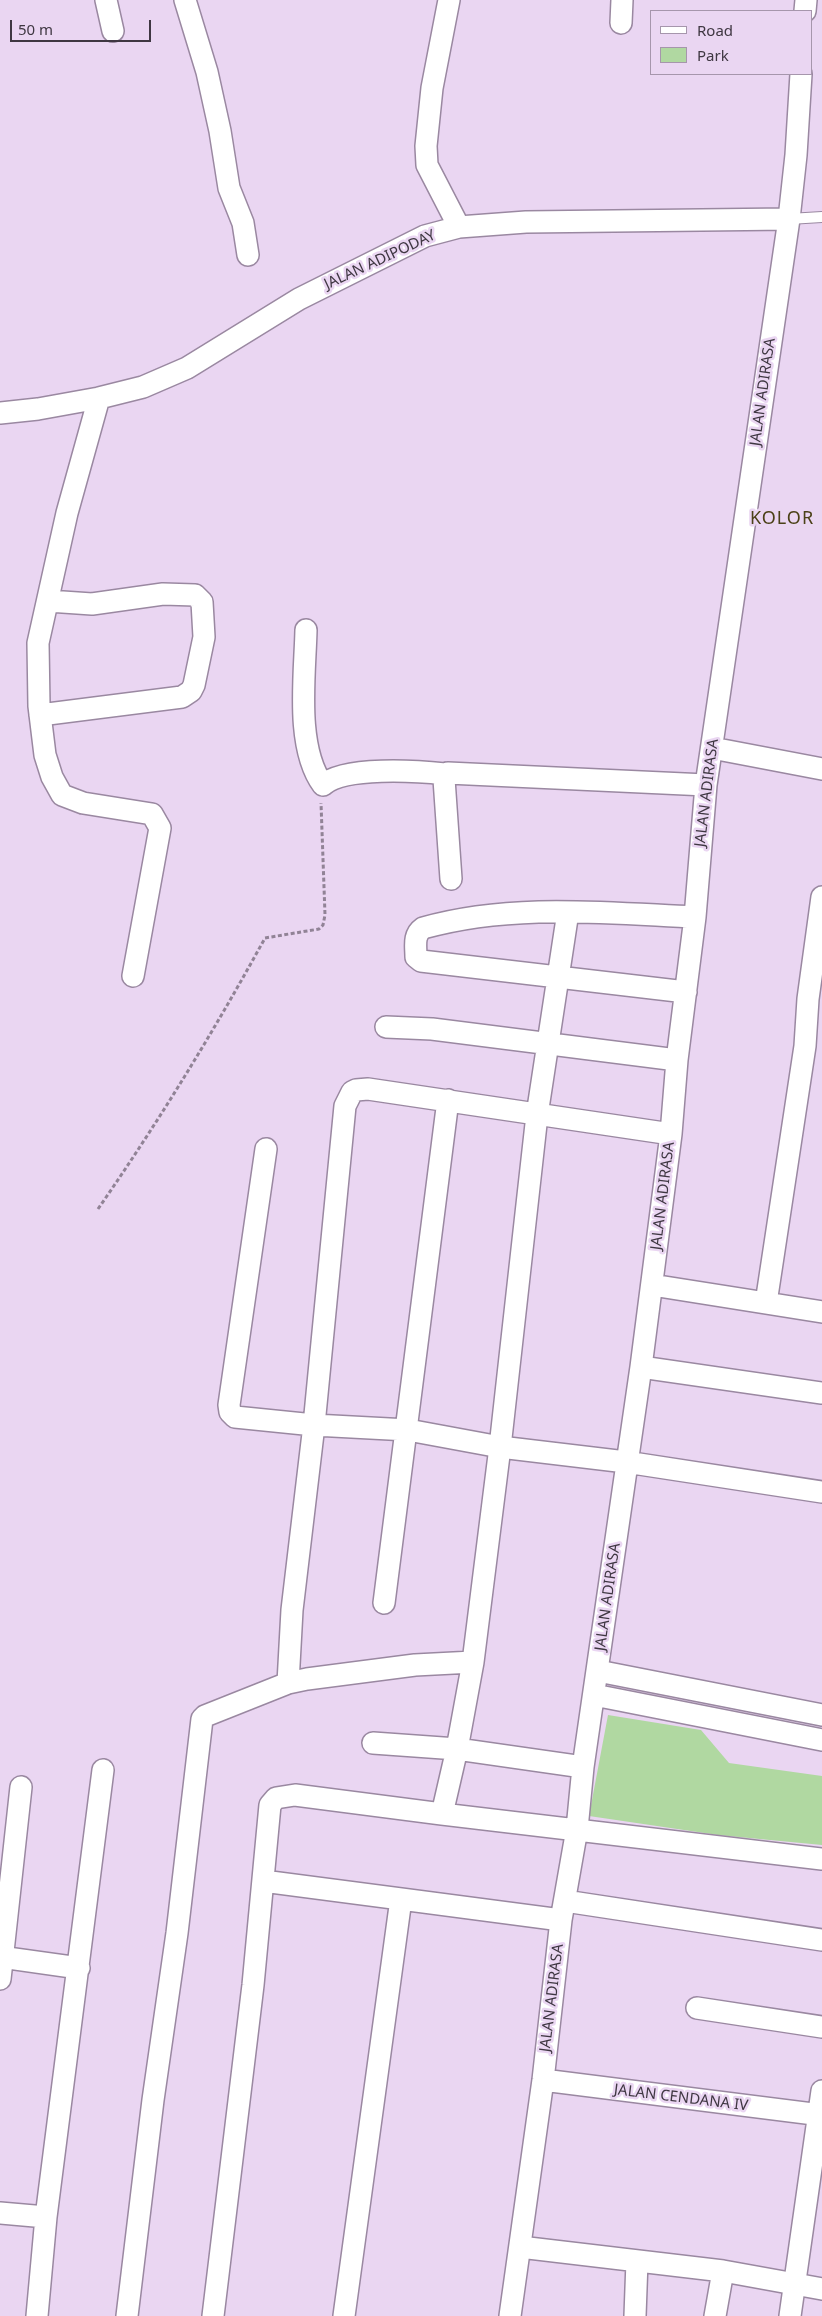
<!DOCTYPE html>
<html>
<head>
<meta charset="utf-8">
<style>
	body { margin:0 }
	#map { position:relative; width:822px; height:2316px; overflow:hidden; background:#ead6f2; font-family:"Noto Sans",sans-serif }
	canvas { display:block }
	.legend { position:absolute; left:650px; top:10px; width:162px; height:65px; box-sizing:border-box; background:#ead6f2; border:1px solid #a696ac; margin:0; padding:6px 9px; list-style:none; font-size:15px; color:#3f3742 }
	.legend li { display:flex; align-items:center; gap:10px; height:25px }
	.legend b { width:25px; border:1px solid #a696ac }
	.scale { position:absolute; left:10px; top:20px; width:141px; height:22px; box-sizing:border-box; border:2px solid #3f3742; border-top:0; padding-left:6px; font-size:15px; line-height:18px; white-space:nowrap; color:#3f3742; -webkit-text-stroke:4px #ead6f2; paint-order:stroke }
</style>
</head>
<body>
<div id="map">
<canvas width="822" height="2316"></canvas>
<ul class="legend">
<li><b style="height:6px;background:#fff"></b>Road</li>
<li><b style="height:14px;background:#b0d8a1"></b>Park</li>
</ul>
<div class="scale">50 m</div>
</div>
<script>
const c = document.querySelector('canvas').getContext('2d');
c.lineJoin = 'round';
function fillPath(path, color) { c.fillStyle = color; c.fill(path, 'evenodd'); }
function strokePath(path, color, width, dash) { c.strokeStyle = color; c.lineWidth = width; c.lineCap = dash ? 'butt' : 'round'; c.setLineDash(dash || []); c.stroke(path); }
function drawText(font, color, halo, rows, align = 'center') {
  c.font = font + ' "Noto Sans",sans-serif'; c.lineWidth = 5; c.setLineDash([]); c.textBaseline = 'middle'; c.strokeStyle = halo; c.fillStyle = color; for (const [text, x, y, turn = 0] of rows) {
    c.save(); c.translate(x, y); c.rotate((+turn || 0) * Math.PI / 180); c.textAlign = isNaN(turn) ? turn : align; if (halo) c.strokeText(text, 0, 0); c.fillText(text, 0, 0); c.restore();
  }
}
fillPath(new Path2D(`
	M 608,1715 L 701,1730 L 729,1763 L 822,1776 L 822,1845 L 718,1835 L 589,1816 Z`), '#b0d8a1');
const service = new Path2D(`
	M 789,219 L 822,217`);
const minor = new Path2D(`
	M 106,0 L 113,31
	M 185,0 L 207,72 L 220,131 L 229,188 L 243,223 L 248,255
	M 449,0 L 432,88 L 426,146 L 427,165 L 459,227
	M 805,11 L 806,0
	M 621,23 L 622,0
	M 99,398 L 67,513 L 38,643 L 39,706 L 45,755 L 52,777 L 62,795 L 83,803 L 152,814 L 160,828 L 133,976
	M 0,413 L 38,409 L 99,398 L 143,387 L 187,368 L 299,299 L 425,236 L 459,227 L 526,222 L 789,219
	M 306,630 C 305,675 295,747 323,785 C 344,766 417,771 445,774
	M 40,715 L 182,697 L 191,691 L 194,685 L 204,637 L 202,602 L 195,595 L 163,594 L 92,604 L 48,601
	M 712,748 L 822,769
	M 451,879 L 444,779 L 448,773 L 706,785
	M 568,912 L 537,1115 L 500,1447 L 473,1662 L 457,1749 L 442,1814 L 822,1859
	M 686,992 L 421,961 L 416,957 C 416,946 413,935 423,928 C 511,903 605,913 695,917
	M 386,1027 L 432,1029 L 677,1060
	M 266,1149 L 229,1405 L 230,1412 L 235,1417 L 314,1425 L 408,1430 L 500,1447 L 626,1462 L 822,1492
	M 652,1285 L 822,1312
	M 766,1303 L 805,1046 L 808,999 L 822,897
	M 641,1367 L 822,1393
	M 384,1603 L 448,1100
	M 598,1671 L 822,1715
	M 288,1683 L 292,1610 L 314,1425 L 345,1106 L 352,1092 L 356,1090 L 368,1089 L 671,1134
	M 594,1695 L 822,1740
	M 373,1743 L 457,1749 L 583,1767
	M 263,1881 L 401,1899
	M 565,1901 L 822,1940
	M 0,1957 L 79,1968
	M 0,1979 L 21,1787
	M 697,2008 L 822,2027
	M 543,2080 L 822,2115
	M 0,2213 L 46,2217
	M 520,2247 L 723,2271 L 822,2289
	M 37,2316 L 46,2217 L 103,1770
	M 127,2316 L 153,2100 L 177,1933 L 202,1719 L 205,1716 L 288,1683 L 307,1679 L 415,1665 L 473,1662
	M 213,2316 L 253,1985 L 270,1805 L 276,1798 L 295,1795 L 442,1814
	M 344,2316 L 401,1899 L 561,1920
	M 510,2316 L 543,2080 L 561,1920 L 577,1829 L 583,1767 L 641,1367 L 671,1134 L 677,1060 L 695,917 L 706,785 L 789,219 L 796,155 L 801,74
	M 635,2316 L 637,2261
	M 715,2316 L 723,2271
	M 790,2316 L 822,2091`);
strokePath(service, '#9a88a1', 12);
strokePath(minor, '#9a88a1', 24);
strokePath(new Path2D(`
	M 98,1209 C 159,1121 214,1031 265,938 L 319,929 L 323,925 L 325,915 L 321,803`), '#918396', 3, [4, 2.5]);
strokePath(service, '#fff', 10);
strokePath(minor, '#fff', 21);
drawText('15px', '#3f3742', '#ead6f2', [
	["JALAN ADIPODAY",380,260,-25],
	["JALAN ADIRASA",763,392,-82],
	["JALAN ADIRASA",707,793,-83],
	["JALAN ADIRASA",663,1196,-83],
	["JALAN ADIRASA",608,1597,-82],
	["JALAN ADIRASA",552,1998,-83],
	["JALAN CENDANA IV",681,2098,7]
]);
c.letterSpacing = '1px';
drawText('18px', '#4b4118', '#ead6f2', [
	["KOLOR",782,519]
]);
c.letterSpacing = '0px';
</script>
</body>
</html>
